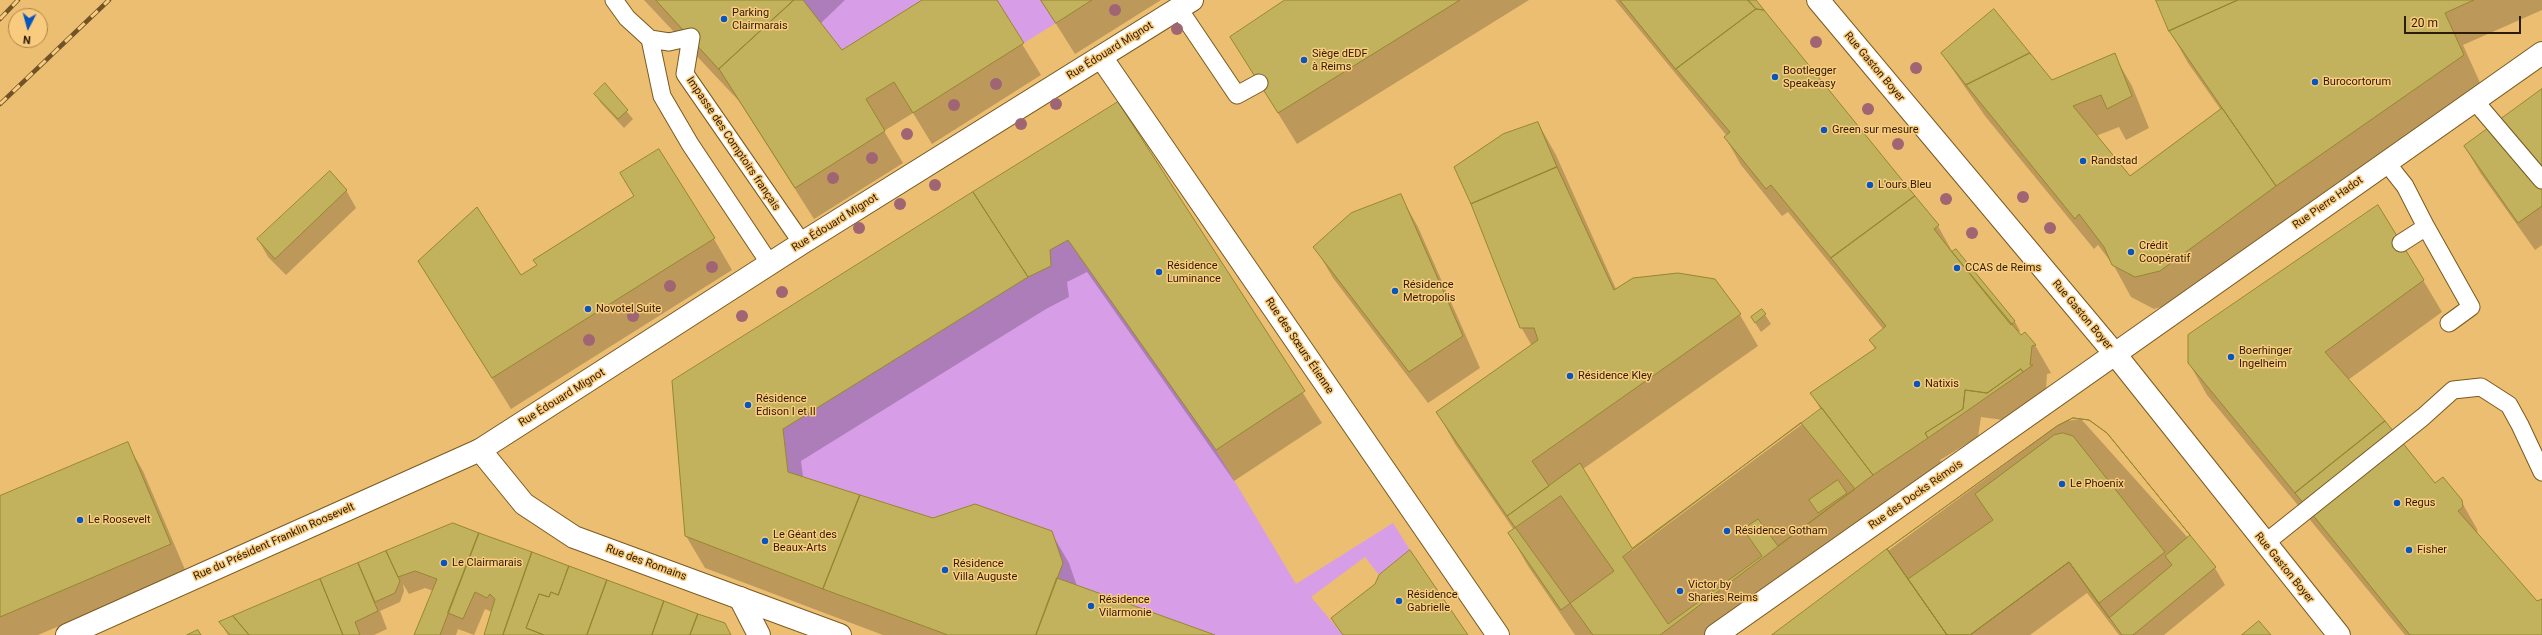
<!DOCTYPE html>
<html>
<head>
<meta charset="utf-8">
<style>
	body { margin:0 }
	#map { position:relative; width:2542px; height:635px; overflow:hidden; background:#ecbe72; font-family:Roboto,sans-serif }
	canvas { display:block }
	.north { position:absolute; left:8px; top:8px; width:40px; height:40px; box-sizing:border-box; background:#f9cb7f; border:1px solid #a8854c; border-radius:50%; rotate:186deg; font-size:11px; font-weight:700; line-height:16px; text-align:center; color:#2e1c00 }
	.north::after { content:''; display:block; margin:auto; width:14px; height:18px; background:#0755bf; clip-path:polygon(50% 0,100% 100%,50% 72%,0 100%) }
	.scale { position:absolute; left:2404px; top:16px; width:117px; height:18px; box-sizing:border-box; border:2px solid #2e1c00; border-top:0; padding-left:5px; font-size:12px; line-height:14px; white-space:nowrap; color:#2e1c00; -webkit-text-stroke:3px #f9cb7f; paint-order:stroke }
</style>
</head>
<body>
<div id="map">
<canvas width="2542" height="635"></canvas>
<div class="north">N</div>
<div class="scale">20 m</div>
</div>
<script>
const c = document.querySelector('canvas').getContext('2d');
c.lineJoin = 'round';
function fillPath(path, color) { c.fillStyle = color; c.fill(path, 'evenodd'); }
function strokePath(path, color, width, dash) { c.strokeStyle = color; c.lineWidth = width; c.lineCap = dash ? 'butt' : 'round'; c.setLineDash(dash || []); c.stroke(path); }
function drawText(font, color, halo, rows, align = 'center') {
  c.font = font + ' Roboto,sans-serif'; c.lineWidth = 3; c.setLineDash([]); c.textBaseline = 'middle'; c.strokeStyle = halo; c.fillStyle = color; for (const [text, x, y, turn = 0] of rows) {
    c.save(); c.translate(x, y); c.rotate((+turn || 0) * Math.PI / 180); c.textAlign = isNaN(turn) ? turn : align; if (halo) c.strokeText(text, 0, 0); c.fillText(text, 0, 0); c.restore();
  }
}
fillPath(new Path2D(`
	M 803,0 L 922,0 L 842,50 Z
	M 997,0 L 1041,0 L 1056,23 L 1024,43 Z
	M 1068,240 L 1216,450 L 1296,584 L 1393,523 L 1410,550 L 1379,575 L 1365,557 L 1311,597 L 1343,635 L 1215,635 L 1057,578 L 1063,563 L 1051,531 L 975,504 L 933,518 L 788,472 L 783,429 L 1028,277 L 1051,266 L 1050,250 Z`), '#d89de7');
fillPath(new Path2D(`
	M 644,0 L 845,0 L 820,24 L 842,51 L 924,0 L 995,0 L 1041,75 L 932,144 L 913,113 L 884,131 L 903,163 L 814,219 L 739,101 Z
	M 1041,0 L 1161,0 L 1075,54 Z
	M 1287,0 L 1529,0 L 1297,144 L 1231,37 Z
	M 1615,0 L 1754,0 L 1938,226 L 1953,253 L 1956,250 L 2015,322 L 2020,331 L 2017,333 L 2021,337 L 2025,333 L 2035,345 L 2051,373 L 2047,374 L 2046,389 L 2048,393 L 2003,420 L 1981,417 L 1978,437 L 1940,460 L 1943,466 L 1720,635 L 1575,635 L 1528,566 L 1509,533 L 1514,530 L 1455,444 L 1437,412 L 1532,346 L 1521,327 L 1538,123 L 1556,155 L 1616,289 L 1715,280 L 1740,315 L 1758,346 L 1583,469 L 1632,551 L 1821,410 L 1811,393 L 1876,350 L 1870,341 L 1884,330 L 1788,212 L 1782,216 L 1741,165 L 1725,137 L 1727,136 Z
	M 2157,0 L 2542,0 L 2542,10 L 2463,45 L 2482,87 L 2178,302 L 2154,309 L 2131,297 L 2114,266 L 2098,245 L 2094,249 L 1985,116 L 1942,54 L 2052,81 L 2114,55 L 2132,86 L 2149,128 L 2126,140 L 2119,127 L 2096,136 L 2130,177 L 2221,110 L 2188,63 L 2170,31 Z
	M 605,85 L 633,119 L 624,128 L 601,103 L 595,94 Z
	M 2542,91 L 2542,245 L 2535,250 L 2481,174 L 2465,147 Z
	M 1118,103 L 1322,423 L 1234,481 L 1087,272 L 1067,282 L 1069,297 L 1046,309 L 801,461 L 803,477 L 933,519 L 1051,532 L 1069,563 L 1077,586 L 1211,635 L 883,635 L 705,568 L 686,536 L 673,381 Z
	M 346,190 L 356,208 L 286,275 L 268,257 L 258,239 Z
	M 1400,195 L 1418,227 L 1480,368 L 1428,403 L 1333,278 L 1315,247 Z
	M 714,239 L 732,270 L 511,409 L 419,261 L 520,277 Z
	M 2423,280 L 2442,312 L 2348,380 L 2435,484 L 2461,501 L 2477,529 L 2478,535 L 2537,602 L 2542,600 L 2542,635 L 2405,635 L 2207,395 L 2189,363 Z
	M 1762,310 L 1771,324 L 1761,332 L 1752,318 Z
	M 2081,419 L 2215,568 L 2225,585 L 2164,635 L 2119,635 L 2087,593 L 2030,635 L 1774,635 L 2057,426 L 2066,421 Z
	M 127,443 L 143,471 L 186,572 L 38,635 L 0,635 L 0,497 Z
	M 453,524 L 730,635 L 485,635 L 492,612 L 485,609 L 474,635 L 458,629 L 456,635 L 415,635 L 433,591 L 425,588 L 409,594 L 403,584 L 404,591 L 400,602 L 380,611 L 387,629 L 374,635 L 228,635 L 220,622 Z`), '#0003');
const building = new Path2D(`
	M 656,0 L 794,0 L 719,69 Z
	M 794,0 L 803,0 L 842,50 L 922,0 L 997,0 L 1024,43 L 913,113 L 894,82 L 866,99 L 885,131 L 795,188 L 719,69 Z
	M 1041,0 L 1092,0 L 1056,23 Z
	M 1285,0 L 1460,0 L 1278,113 L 1230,37 Z
	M 1620,0 L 1748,0 L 1756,9 L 1676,69 Z
	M 1748,0 L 1756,0 L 1764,10 L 1756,9 Z
	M 2156,0 L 2238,0 L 2169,31 Z
	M 2238,0 L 2474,0 L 2445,13 L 2464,55 L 2276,186 L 2169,31 Z
	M 1756,9 L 1764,10 L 1915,196 L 1831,258 L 1771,185 L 1766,189 L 1724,137 L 1730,132 L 1676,69 Z
	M 1994,9 L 2030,53 L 1966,85 L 1941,53 Z
	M 2030,53 L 2052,80 L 2115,53 L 2132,96 L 2107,109 L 2101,95 L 2073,106 L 2130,176 L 2222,108 L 2276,186 L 2160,271 L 2135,277 L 2112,265 L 2104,247 L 2079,214 L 2075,219 L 1966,85 Z
	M 605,83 L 628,110 L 618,119 L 594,94 Z
	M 2542,89 L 2542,206 L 2518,223 L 2464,146 Z
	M 1118,102 L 1305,391 L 1216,450 L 1068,240 L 1050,250 L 1051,266 L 1028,277 L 973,192 Z
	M 1538,122 L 1557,167 L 1471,204 L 1454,167 L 1503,134 Z
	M 659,149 L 715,238 L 492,378 L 418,261 L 477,207 L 521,275 L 537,265 L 533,260 L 634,196 L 620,173 Z
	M 1557,167 L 1614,290 L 1633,278 L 1678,273 L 1715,279 L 1741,314 L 1532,461 L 1549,486 L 1507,516 L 1436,412 L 1538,340 L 1534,328 L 1520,328 L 1471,204 Z
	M 330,171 L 347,190 L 275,259 L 257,239 Z
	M 973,192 L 1028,277 L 783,429 L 788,472 L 860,495 L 823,589 L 685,536 L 672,381 Z
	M 1401,194 L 1463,336 L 1409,372 L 1313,247 L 1351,213 Z
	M 1915,196 L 1939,225 L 1934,229 L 1952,252 L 2021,335 L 2025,332 L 2036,345 L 2032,346 L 2030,365 L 2033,365 L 2023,372 L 2021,369 L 1987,393 L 1965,390 L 1963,409 L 1925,433 L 1928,438 L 1873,475 L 1810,393 L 1876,348 L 1869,340 L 1886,326 L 1831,258 Z
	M 2378,205 L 2424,280 L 2325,352 L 2385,421 L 2295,493 L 2188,363 L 2188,335 Z
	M 1956,249 L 2015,321 L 2011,325 L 1952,252 Z
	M 1762,309 L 1766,314 L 1755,323 L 1751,317 Z
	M 2021,369 L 2023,372 L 1928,438 L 1925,433 L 1963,409 L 1965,390 L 1987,393 Z
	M 1822,408 L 1873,475 L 1660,635 L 1593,635 L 1507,516 L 1580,463 L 1632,548 Z
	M 2073,418 L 2089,420 L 2107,433 L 2216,567 L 2133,635 L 2122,635 L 2069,562 L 1970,635 L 1947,635 L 1887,549 L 2057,426 Z
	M 2073,418 L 2089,420 L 2107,433 L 2190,535 L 2165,556 L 2172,565 L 2109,618 L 2069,562 L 1970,635 L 1947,635 L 1887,549 L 2057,426 Z
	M 2385,421 L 2435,483 L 2443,477 L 2462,500 L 2463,507 L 2458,511 L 2537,601 L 2542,599 L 2542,635 L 2410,635 L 2295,493 Z
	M 1801,423 L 1855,489 L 1778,546 L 1758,519 L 1743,529 L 1762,556 L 1668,624 L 1623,557 Z
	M 2063,433 L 2073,436 L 2165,552 L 2099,603 L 2069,562 L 1970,635 L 1947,635 L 1908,579 L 1993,520 L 1975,494 L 2054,435 Z
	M 128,442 L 171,544 L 0,617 L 0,496 Z
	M 1838,480 L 1847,493 L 1818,513 L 1809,500 Z
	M 860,495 L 933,518 L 975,504 L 1052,531 L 1063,563 L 1036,635 L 948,635 L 823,589 Z
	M 1561,496 L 1614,571 L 1561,610 L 1508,533 Z
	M 453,523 L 479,533 L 440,635 L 414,635 L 437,579 L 415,571 L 398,577 L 386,551 Z
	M 479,533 L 532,552 L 503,635 L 484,635 L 495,599 L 490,594 L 487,598 L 475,592 L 463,619 L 448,613 Z
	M 1887,549 L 1947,635 L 1772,635 Z
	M 1410,550 L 1468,635 L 1343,635 L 1331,618 L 1375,584 L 1379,575 Z
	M 386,551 L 400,581 L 395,593 L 375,602 L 358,563 Z
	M 532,552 L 569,566 L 558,595 L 551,592 L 549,597 L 539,594 L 526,628 L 544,635 L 503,635 Z
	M 358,563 L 378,611 L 355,622 L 360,635 L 343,635 L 320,579 Z
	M 569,566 L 607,580 L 587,635 L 544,635 L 526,628 L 539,594 L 549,597 L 551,592 L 558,595 Z
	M 1057,578 L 1215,635 L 1036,635 Z
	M 320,579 L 343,635 L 249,635 L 233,616 Z
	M 607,580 L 664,601 L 652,635 L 587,635 Z
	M 664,601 L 698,614 L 690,635 L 652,635 Z
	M 698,614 L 725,623 L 731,635 L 690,635 Z
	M 233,616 L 249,635 L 230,635 L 219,622 Z
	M 2259,621 L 2271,635 L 2242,635 Z
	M 198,630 L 201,635 L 187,635 Z`);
fillPath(building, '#c2b25d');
strokePath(building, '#96862f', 1);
const lane = new Path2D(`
	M 614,0 L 627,18 L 650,39 L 662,96 L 690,144 L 770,264
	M 1179,9 L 1237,95 L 1259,83
	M 650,39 L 669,42 L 691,37 L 685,74 L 802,243
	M 2474,100 L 2542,180
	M 2386,162 L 2405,186 L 2426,227 L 2471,307 L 2449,323
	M 2401,243 L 2426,227
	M 2264,544 L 2423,417 L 2453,390 L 2481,387 L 2509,405 L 2520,425 L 2542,472`);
const street = new Path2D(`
	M 1818,0 L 2115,354 L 2339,635
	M 1101,57 L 1498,635
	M 480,450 L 802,243 L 1192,0
	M 740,598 L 759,635
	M 1716,635 L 2542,53`);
const secondary = new Path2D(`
	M 67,635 L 480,450 L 524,504 L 574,537 L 840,635`);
strokePath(lane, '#7a5a1f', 19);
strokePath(street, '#7a5a1f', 24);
strokePath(secondary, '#7a5a1f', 24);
strokePath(lane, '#fff', 17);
strokePath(street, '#fff', 22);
strokePath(secondary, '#fff', 22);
const rail = new Path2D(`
	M 0,19 L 18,0
	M 0,104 L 109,0`);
strokePath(rail, '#705427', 4.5);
strokePath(rail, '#f9cb7f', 3, [9]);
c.fillStyle = '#a06573';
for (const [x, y] of [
	[1115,10],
	[1177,29],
	[1816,42],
	[1916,68],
	[996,84],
	[1056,104],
	[954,105],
	[1868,109],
	[1021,124],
	[907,134],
	[1898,144],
	[872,158],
	[833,178],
	[935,185],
	[2023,197],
	[1946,199],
	[900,204],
	[859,228],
	[2050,228],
	[1972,233],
	[712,267],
	[670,286],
	[782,292],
	[633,316],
	[742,316],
	[589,340]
]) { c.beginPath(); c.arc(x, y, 6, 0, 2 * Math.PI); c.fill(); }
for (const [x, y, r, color] of [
	[724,19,4,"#0755bf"],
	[1304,60,4,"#0755bf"],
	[1775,77,4,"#0755bf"],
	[2315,82,4,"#0755bf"],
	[1824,130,4,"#0755bf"],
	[2083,161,4,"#0755bf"],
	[1870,185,4,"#0755bf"],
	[2131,252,4,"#0755bf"],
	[1957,268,4,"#0755bf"],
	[1159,272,4,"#0755bf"],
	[1395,291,4,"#0755bf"],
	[588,309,4,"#0755bf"],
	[2231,357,4,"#0755bf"],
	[1570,376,4,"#0755bf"],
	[1917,384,4,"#0755bf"],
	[748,405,4,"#0755bf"],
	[2062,484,4,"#0755bf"],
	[2397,503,4,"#0755bf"],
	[80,520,4,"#0755bf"],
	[1727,531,4,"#0755bf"],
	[765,541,4,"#0755bf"],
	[2409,550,4,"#0755bf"],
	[444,563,4,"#0755bf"],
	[945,570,4,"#0755bf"],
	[1680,591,4,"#0755bf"],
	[1399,601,4,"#0755bf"],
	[1091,606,4,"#0755bf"]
]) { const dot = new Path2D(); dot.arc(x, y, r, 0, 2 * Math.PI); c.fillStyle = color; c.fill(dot); strokePath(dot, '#f9cb7f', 1.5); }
drawText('11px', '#2e1c00', '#f9cb7f', [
	["Parking",732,13],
	["Clairmarais",732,26],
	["Siège dEDF",1312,54],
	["à Reims",1312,67],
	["Bootlegger",1783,71],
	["Speakeasy",1783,84],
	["Burocortorum",2323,82],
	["Green sur mesure",1832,130],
	["Randstad",2091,161],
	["L'ours Bleu",1878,185],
	["Crédit",2139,246],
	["Coopératif",2139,259],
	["Résidence",1167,266],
	["Luminance",1167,279],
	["CCAS de Reims",1965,268],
	["Résidence",1403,285],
	["Metropolis",1403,298],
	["Novotel Suite",596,309],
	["Boerhinger",2239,351],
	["Ingelheim",2239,364],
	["Résidence Kley",1578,376],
	["Natixis",1925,384],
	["Résidence",756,399],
	["Edison I et II",756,412],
	["Le Phoenix",2070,484],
	["Regus",2405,503],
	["Le Roosevelt",88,520],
	["Résidence Gotham",1735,531],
	["Le Géant des",773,535],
	["Beaux-Arts",773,548],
	["Fisher",2417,550],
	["Le Clairmarais",452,563],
	["Résidence",953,564],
	["Villa Auguste",953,577],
	["Victor by",1688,585],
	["Sharies Reims",1688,598],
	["Résidence",1407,595],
	["Gabrielle",1407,608],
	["Résidence",1099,600],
	["Vilarmonie",1099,613]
], 'left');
drawText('11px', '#2e1c00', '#f9cb7f', [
	["Rue Édouard Mignot",1110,51,-32],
	["Rue Gaston Boyer",1874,67,50],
	["Impasse des Comptoirs français",733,144,56],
	["Rue Pierre Hadot",2328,203,-35],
	["Rue Édouard Mignot",835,223,-32],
	["Rue Gaston Boyer",2082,315,50],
	["Rue des Sœurs Étienne",1299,346,56],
	["Rue Édouard Mignot",562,398,-32],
	["Rue des Docks Rémois",1916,495,-35],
	["Rue du Président Franklin Roosevelt",274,542,-24],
	["Rue des Romains",646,563,20],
	["Rue Gaston Boyer",2284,568,51]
]);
</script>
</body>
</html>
